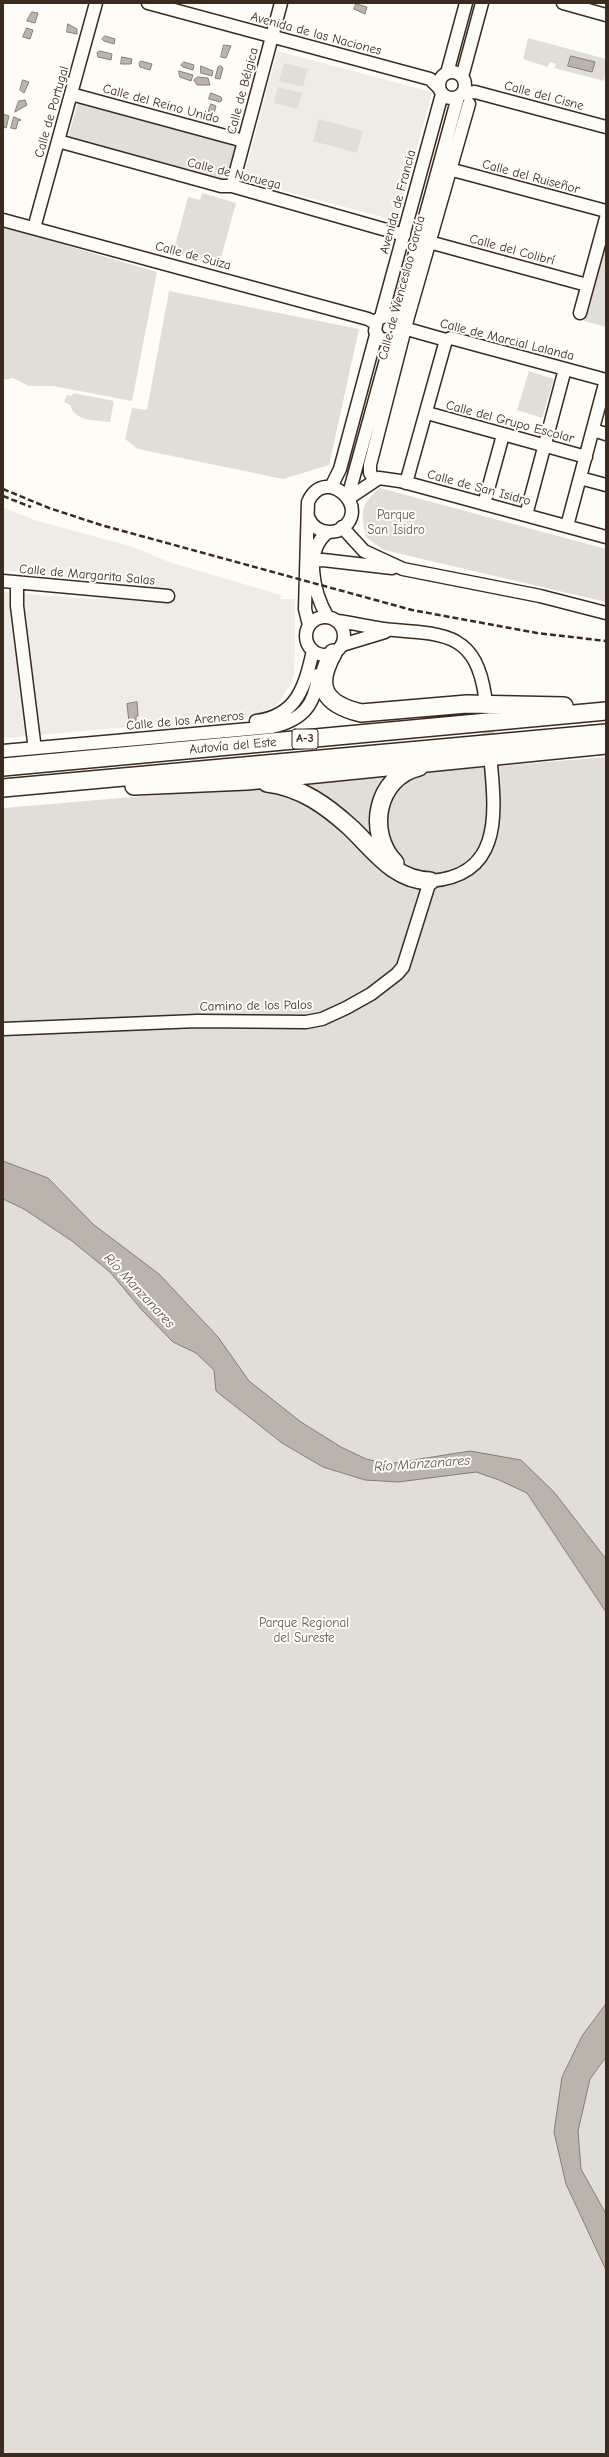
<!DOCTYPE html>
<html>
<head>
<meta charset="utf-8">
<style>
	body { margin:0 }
	#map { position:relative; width:609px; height:2457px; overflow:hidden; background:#fdfcf7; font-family:"Comic Neue",sans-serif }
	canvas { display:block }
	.frame { position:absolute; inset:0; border:4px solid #3b2a1e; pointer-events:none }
</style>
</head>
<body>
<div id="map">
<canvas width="609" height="2457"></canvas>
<div class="frame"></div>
</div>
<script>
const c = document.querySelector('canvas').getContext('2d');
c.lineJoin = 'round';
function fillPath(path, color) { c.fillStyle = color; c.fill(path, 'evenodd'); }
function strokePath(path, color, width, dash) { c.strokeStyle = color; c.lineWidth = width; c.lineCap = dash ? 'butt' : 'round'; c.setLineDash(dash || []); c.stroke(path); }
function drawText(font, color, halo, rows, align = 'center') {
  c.font = font + ' "Comic Neue",sans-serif'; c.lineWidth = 4; c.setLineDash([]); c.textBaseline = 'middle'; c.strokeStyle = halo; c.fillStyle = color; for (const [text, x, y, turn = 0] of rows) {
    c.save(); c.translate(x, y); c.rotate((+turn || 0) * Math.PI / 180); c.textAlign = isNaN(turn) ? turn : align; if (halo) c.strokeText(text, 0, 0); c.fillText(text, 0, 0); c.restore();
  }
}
fillPath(new Path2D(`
	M 277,51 L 432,92 L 397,221 L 243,180 Z
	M 3,507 L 34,520 L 133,547 L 169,562 L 281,595 L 280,599 L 295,599 L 295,654 L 294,675 L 290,685 L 278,704 L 255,716 L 3,738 L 3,592 L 78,598 L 173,601 L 168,591 L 115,580 L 69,578 L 3,570 Z`), '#efece7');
fillPath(new Path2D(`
	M 528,38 L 606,59 L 604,81 L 554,68 L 556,64 L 550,62 L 548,67 L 523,59 Z
	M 284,63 L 308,69 L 303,87 L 279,81 Z
	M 278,87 L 302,93 L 298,109 L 274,103 Z
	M 78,103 L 236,146 L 226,180 L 68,137 Z
	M 319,119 L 363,131 L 357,153 L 313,141 Z
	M 202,193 L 236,203 L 219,265 L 173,253 L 188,197 L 200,200 Z
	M 3,227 L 157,272 L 132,401 L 53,386 L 29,386 L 13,378 L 3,380 Z
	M 606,241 L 606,327 L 584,321 Z
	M 169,291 L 359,329 L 329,465 L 283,479 L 138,449 L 125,439 L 132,408 L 147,410 Z
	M 529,371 L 554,379 L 542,418 L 517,410 Z
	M 73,393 L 114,401 L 110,422 C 95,420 75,422 70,405 L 64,402 L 67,395 L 72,396 Z
	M 380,488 L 606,549 L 606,602 L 384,550 L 366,537 C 361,513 359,505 380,488 Z
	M 606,757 L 606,2454 L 3,2454 L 3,808 Z`), '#e1ded7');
const water = new Path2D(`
	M 356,4 L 367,7 L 365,14 L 354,9 Z
	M 32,12 L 38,13 L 35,23 L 27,21 Z
	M 68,24 L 77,29 L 77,34 L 67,32 Z
	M 27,28 L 33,30 L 30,39 L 23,37 Z
	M 105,36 L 115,39 L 114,44 L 104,41 L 102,39 Z
	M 224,45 L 231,46 L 226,58 L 221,57 Z
	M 100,51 L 112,54 L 111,60 L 98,57 L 97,53 Z
	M 571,56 L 595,62 L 592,72 L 568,66 Z
	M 122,57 L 132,59 L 131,64 L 121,64 Z
	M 141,61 L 152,64 L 150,70 L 140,67 L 139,64 Z
	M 184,62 L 194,65 L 193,70 L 183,67 L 181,65 Z
	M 201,66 L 213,71 L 212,76 L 201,73 Z
	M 221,66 L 223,68 L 220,79 L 215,78 L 218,67 Z
	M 179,71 L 193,75 L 191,81 L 180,77 Z
	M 198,77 L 208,78 L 210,85 L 197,85 L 194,80 Z
	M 23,80 L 29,82 L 24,93 L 20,90 Z
	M 211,93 L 221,97 L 222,100 L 220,102 L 209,99 Z
	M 19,101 L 25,100 L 27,105 L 15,112 Z
	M 211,104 L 216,106 L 213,117 L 210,118 L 207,116 Z
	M 3,114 L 9,116 L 6,128 L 3,127 Z
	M 14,117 L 21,120 L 18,121 L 16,129 L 11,128 Z
	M 137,702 L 138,716 L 136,716 L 136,721 L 129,722 L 127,704 Z
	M 3,1161 L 48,1178 L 94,1225 L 159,1274 L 218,1337 L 249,1381 L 301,1422 L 341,1447 L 366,1459 L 388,1464 L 470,1451 L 521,1460 L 554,1492 L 606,1559 L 606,1612 L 527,1493 L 499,1480 L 476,1472 L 398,1482 L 365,1480 L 323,1467 L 282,1443 L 216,1391 L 214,1370 L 196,1353 L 173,1342 L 141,1309 L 110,1272 L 72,1241 L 24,1209 L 3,1199 Z
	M 606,2004 L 606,2057 L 590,2079 L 578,2131 L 581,2169 L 606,2214 L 606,2270 L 566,2184 L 554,2132 L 562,2077 L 582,2036 Z`);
fillPath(water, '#bbb4ad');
strokePath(water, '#887d74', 1);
strokePath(new Path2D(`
	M 485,696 L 490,752`), '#d6d2cc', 12, [12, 6]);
const minor = new Path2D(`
	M 148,3 L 430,79 L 439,88
	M 563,3 L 606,15
	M439 85a13 13 0 1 1 26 0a13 13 0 1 1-26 0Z
	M 447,73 L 466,3
	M 462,77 L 482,3
	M 71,94 L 244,141
	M 462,94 L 475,92 L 606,127
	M 58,141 L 221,186 L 232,186 L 404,235
	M 449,169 L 606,211
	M 232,186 L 281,3
	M 3,220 L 368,319 L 375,323
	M 34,228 L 96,3
	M 429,242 L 587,285
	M 580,313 L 606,218
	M 381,317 L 442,94
	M 397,319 L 458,97
	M 400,327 L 446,340 L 451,338 L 606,380
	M 427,413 L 586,457
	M 593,430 L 606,434
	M 580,478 L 606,485
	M 375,480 L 370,473 L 370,465 L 408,317 L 469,104
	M 406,483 L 446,340
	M 331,487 L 340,469 L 376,335
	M 348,497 L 390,345 L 400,331 L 397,319 L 386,315 L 377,320 L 375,331 L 380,339 L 392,340
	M 349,498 L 379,478 L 400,481 L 606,537
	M 484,504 L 503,435
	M 526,515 L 565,369
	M 308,517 C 313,529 324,534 337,531 C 377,512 326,462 308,502 L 305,609 L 309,625
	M 567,526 L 606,380
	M 342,527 L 364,551 L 403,569 L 540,596 L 606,613
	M 314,561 L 323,560 L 392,568
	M 3,581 L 168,596
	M 17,583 L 17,606 L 34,742
	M 327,616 C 314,593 303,551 328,532
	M306 636a19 19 0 1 1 38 0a19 19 0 1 1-38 0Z
	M 337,621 C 356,623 374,629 394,630 C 447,634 476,635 485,696
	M 342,645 L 385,632
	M 256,721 C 298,716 305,685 313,651
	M 3,751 L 272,727 C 302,720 315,706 318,675
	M 3,1029 L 197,1021 L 306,1022 L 322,1019 L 346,1008 L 371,994 L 397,974 L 403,967 L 430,881 C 500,876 496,818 491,765`);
const highway = new Path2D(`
	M 333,653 C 314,687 324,704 361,713 L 467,704 L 564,706
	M 3,767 L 606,711
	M 267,783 C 301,787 327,806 351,828 C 375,851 394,880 430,881
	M 134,786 L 247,781 L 606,745
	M 3,788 L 606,733
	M 395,863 C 366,833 376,777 419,767`);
strokePath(minor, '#3b2a1e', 15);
strokePath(highway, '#3b2a1e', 20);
strokePath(minor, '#fdfcf7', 12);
strokePath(highway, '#fdfcf7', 17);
strokePath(new Path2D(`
	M 3,489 L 49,508 L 101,525 L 412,610 L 537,633 L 606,641
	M 3,496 L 31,507`), '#3b2a1e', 2.5, [6, 3]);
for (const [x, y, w] of [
	[305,739,26]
]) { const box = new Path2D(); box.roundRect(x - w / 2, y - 10, w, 20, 3); c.fillStyle = '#fdfcf7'; c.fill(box); strokePath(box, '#3b2a1e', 1); }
drawText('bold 12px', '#3b2a1e', null, [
	["A-3",305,739]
]);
drawText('13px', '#3b2a1e', '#fdfcf7', [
	["Avenida de las Naciones",316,34,15],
	["Calle de Bélgica",243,91,-75],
	["Calle del Cisne",544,96,15],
	["Calle del Reino Unido",161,104,15],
	["Calle de Portugal",52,112,-74],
	["Calle de Noruega",234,174,14],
	["Calle del Ruiseñor",531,177,15],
	["Avenida de Francia",398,202,-75],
	["Calle del Colibrí",512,250,15],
	["Calle de Suiza",193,256,15],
	["Calle de Wenceslao García",402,288,-75],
	["Calle de Marcial Lalanda",507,340,14],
	["Calle del Grupo Escolar",510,422,15],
	["Calle de San Isidro",479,488,15],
	["Calle de Margarita Salas",87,575,5],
	["Calle de los Areneros",185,721,-5],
	["Autovía del Este",233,746,-5],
	["Camino de los Palos",256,1006,-1]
]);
drawText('13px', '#64574c', '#fdfcf7', [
	["Parque",396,515],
	["San Isidro",396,530],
	["Parque Regional",304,1623],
	["del Sureste",304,1638]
]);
drawText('italic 14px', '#615349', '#fdfcf7', [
	["Río Manzanares",139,1291,47],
	["Río Manzanares",422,1464,-4]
]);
</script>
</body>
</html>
